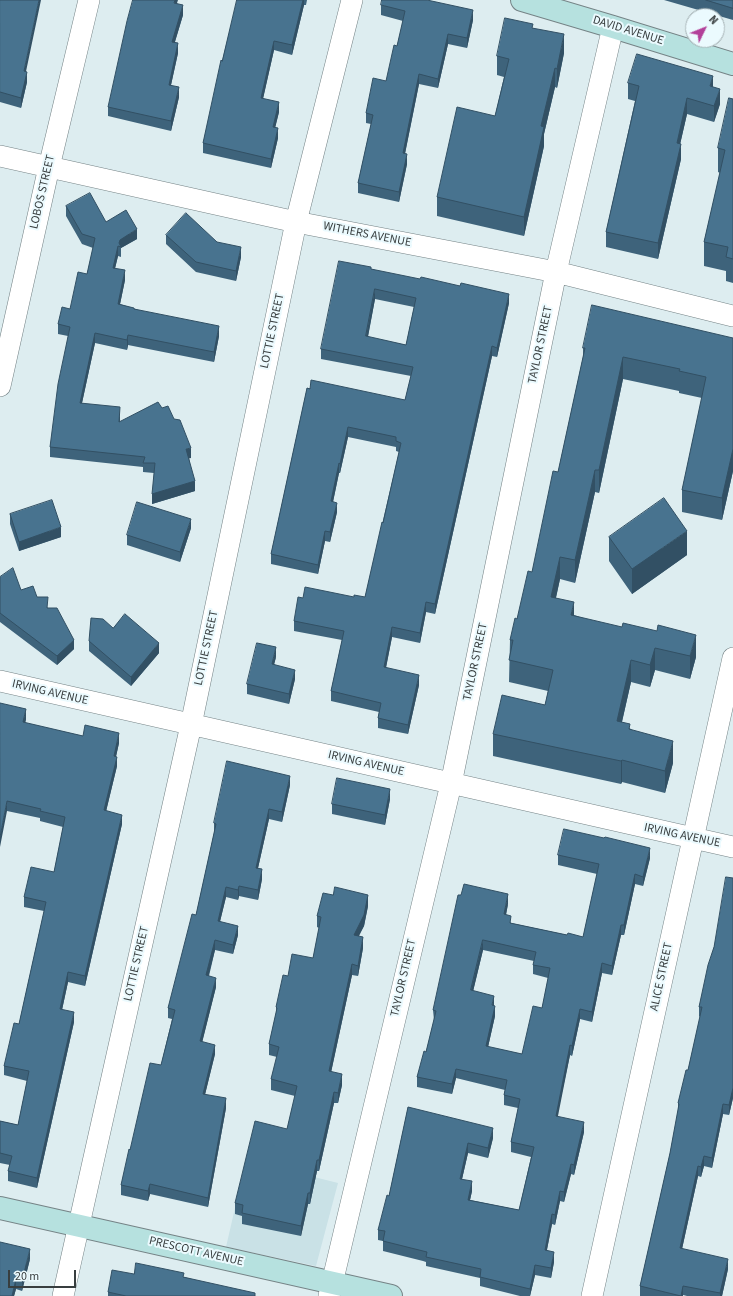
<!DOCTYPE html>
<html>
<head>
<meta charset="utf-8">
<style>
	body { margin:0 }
	#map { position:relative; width:733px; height:1296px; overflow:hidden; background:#ddedf0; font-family:"Source Sans 3",sans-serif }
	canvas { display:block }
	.north { position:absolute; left:685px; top:8px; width:40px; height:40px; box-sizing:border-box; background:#ebfafe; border:1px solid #a3afb2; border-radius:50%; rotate:47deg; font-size:11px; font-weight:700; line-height:16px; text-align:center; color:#383e3f }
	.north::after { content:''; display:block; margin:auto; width:14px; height:18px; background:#b3409a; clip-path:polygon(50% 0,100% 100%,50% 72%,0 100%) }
	.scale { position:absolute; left:8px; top:1270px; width:68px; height:18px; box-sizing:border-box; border:2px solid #383e3f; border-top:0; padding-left:5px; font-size:12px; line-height:14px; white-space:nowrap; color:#383e3f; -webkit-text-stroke:3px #ebfafe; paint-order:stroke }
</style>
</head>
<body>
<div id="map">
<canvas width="733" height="1296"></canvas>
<div class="north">N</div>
<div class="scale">20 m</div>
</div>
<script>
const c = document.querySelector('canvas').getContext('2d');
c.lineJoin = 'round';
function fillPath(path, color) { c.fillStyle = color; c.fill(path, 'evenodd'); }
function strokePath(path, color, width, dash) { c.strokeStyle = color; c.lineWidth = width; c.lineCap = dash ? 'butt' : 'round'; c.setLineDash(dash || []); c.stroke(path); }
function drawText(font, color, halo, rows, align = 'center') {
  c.font = font + ' "Source Sans 3",sans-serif'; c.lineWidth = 4; c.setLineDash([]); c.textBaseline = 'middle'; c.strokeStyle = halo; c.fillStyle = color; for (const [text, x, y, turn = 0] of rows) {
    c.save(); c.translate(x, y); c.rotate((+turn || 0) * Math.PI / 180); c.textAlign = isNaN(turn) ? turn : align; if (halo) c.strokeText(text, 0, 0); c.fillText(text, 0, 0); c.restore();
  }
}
fillPath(new Path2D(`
	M 246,1160 L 338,1183 L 316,1266 L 226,1247 Z`), '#c9e1e6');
const street = new Path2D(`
	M 0,156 L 296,222 L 556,272 L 733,316
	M 0,386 L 49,167 L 89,0
	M 0,681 L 733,847
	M 63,1296 L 191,725 L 296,222 L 352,0
	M 329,1296 L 451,784 L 556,272 L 613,27
	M 592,1296 L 733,658`);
const secondary = new Path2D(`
	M 522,0 L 613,27 L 733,64
	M 0,1208 L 391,1296`);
strokePath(street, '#758386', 22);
strokePath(secondary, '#758386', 24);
strokePath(street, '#fff', 21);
strokePath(secondary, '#b6e1df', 22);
fillPath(new Path2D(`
	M 0,0 L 26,72 L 27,82 L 21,108 L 0,102 Z
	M 237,0 L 307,0 L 306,5 L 304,5 L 292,55 L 274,50 L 263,98 L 279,112 L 275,127 L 278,138 L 271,168 L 203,153 L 203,143 Z
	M 664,0 L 733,0 L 733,20 Z
	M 177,3 L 183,15 L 175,42 L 178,53 L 171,85 L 179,97 L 171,131 L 108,116 L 108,107 Z
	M 381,5 L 473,20 L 467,48 L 448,44 L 438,88 L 419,84 L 405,154 L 407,164 L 399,202 L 358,193 L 358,183 L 371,124 L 366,123 L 366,113 L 386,81 L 397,46 L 403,21 L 381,15 Z
	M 533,28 L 564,53 L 557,88 L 555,87 L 544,134 L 544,146 L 524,236 L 437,216 L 437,197 L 495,116 L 504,77 L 497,75 L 497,56 Z
	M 628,83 L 713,87 L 720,104 L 714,122 L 687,114 L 680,144 L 681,159 L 658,259 L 606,247 L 606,232 L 635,101 L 628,99 Z
	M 733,99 L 733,283 L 726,281 L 726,271 L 704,266 L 704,242 L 720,173 L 718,172 L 718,148 Z
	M 66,206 L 106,222 L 137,239 L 121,248 L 121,257 L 118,256 L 115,268 L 125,280 L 120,304 L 219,336 L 214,362 L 128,345 L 127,350 L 95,343 L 82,403 L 120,417 L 120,422 L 191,458 L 189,458 L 195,491 L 152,504 L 154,473 L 143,472 L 143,467 L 50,457 L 50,447 L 68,336 L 58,334 L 58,324 L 70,309 L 87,274 L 93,248 L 82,244 L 66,216 Z
	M 166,235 L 217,242 L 241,257 L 236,281 L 196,272 L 166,244 Z
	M 371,269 L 509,303 L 497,357 L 492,356 L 435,614 L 426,612 L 420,643 L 392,637 L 386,668 L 419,685 L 408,734 L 378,728 L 378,718 L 379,712 L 331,701 L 331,691 L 342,640 L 294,631 L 294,621 L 303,598 L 354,597 L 365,597 L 399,452 L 396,451 L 396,447 L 348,437 L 340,473 L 339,473 L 333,502 L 337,512 L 330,542 L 325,541 L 318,574 L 271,564 L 271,554 L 307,388 L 405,400 L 411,376 L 321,359 L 321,349 ZM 375,299 L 414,307 L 406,345 L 368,337 Z
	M 733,338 L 733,471 L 722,520 L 682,512 L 682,490 L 702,398 L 679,393 L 679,391 L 623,379 L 599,493 L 595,492 L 575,583 L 560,579 L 556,598 L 574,615 L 696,657 L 690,679 L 655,670 L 650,687 L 631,682 L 622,722 L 673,763 L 665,793 L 622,782 L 621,784 L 493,756 L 493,734 L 545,705 L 548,691 L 509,682 L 510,640 L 517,619 L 532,572 L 558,472 L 583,357 L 583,348 Z
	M 10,514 L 61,537 L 19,551 L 10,524 Z
	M 191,528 L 180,562 L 127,545 L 127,535 Z
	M 609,537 L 687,555 L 632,594 L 609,561 Z
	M 0,577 L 21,590 L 37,597 L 48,608 L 74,649 L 57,665 L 0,622 Z
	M 113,628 L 159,653 L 131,686 L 89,651 L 89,641 Z
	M 276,657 L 274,664 L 295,679 L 289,704 L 247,694 L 247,684 Z
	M 0,703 L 26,719 L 25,723 L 83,736 L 119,743 L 116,756 L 117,766 L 106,811 L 122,824 L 85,986 L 68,982 L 62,1010 L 74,1022 L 37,1188 L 8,1181 L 8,1171 L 10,1165 L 0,1163 L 0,1121 L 18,1125 L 27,1081 L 4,1075 L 4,1066 L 19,1024 L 44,911 L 24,907 L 24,897 L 54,872 L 63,827 L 40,821 L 40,818 L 7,811 Z
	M 290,785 L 282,822 L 269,819 L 258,868 L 262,879 L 258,900 L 239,896 L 238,900 L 226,897 L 220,921 L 238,935 L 233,954 L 215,950 L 209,976 L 216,987 L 202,1042 L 215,1054 L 205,1094 L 226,1108 L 208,1207 L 150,1194 L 148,1201 L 121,1195 L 121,1185 L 130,1150 L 161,1065 L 172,1019 L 168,1018 L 168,1008 L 196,915 L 214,833 L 214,823 Z
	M 390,799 L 385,825 L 332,814 L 332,804 Z
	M 558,855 L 650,858 L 643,886 L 635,884 L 624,935 L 621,935 L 612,975 L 602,973 L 592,1022 L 580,1019 L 572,1056 L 570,1055 L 557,1116 L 584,1132 L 574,1175 L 571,1174 L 564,1202 L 560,1201 L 555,1225 L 552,1224 L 547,1250 L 554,1262 L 551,1278 L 535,1275 L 530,1296 L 520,1296 L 480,1286 L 480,1278 L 426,1266 L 426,1262 L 423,1261 L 383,1251 L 383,1241 L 378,1240 L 378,1230 L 389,1196 L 408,1107 L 493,1138 L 488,1158 L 468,1153 L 462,1179 L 472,1191 L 470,1200 L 519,1210 L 531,1157 L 511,1152 L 511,1142 L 518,1108 L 504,1105 L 504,1095 L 505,1090 L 456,1078 L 452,1094 L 417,1087 L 417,1077 L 426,1052 L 434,1020 L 433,1010 L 508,904 L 506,915 L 511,923 L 567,935 L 583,937 L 597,874 L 558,865 ZM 483,950 L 534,961 L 533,965 L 533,974 L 548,978 L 542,1008 L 522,1054 L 488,1047 L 495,1016 L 494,1006 L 473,991 Z
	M 733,878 L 733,1098 L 729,1115 L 723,1114 L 712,1168 L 704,1166 L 701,1177 L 698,1176 L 682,1249 L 728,1269 L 722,1296 L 687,1296 L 683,1295 L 683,1296 L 640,1296 L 640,1286 L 670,1153 L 678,1111 L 678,1103 L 688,1070 L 700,1017 L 699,1016 L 699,1007 L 714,947 Z
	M 368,906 L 364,926 L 358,936 L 363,948 L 358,976 L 352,975 L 331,1072 L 342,1085 L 338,1103 L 334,1103 L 319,1171 L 317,1171 L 310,1204 L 308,1204 L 301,1236 L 242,1224 L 242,1216 L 235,1214 L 235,1203 L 287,1129 L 295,1096 L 271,1090 L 271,1079 L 277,1057 L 269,1055 L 269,1044 L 276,1013 L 276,1007 L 288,976 L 313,958 L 319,928 L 317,927 L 317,916 Z
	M 30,1259 L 22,1291 L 16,1289 L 14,1296 L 0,1296 Z
	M 134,1274 L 184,1277 L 255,1296 L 108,1296 L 108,1292 Z`), '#3e637b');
fillPath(new Path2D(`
	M 39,0 L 41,0 L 24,81 L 24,71 Z
	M 175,0 L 178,0 L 174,12 L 174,3 Z
	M 303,0 L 304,0 L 304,5 L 292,55 L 292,45 Z
	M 183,5 L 183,15 L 172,51 L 172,42 Z
	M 473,10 L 473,20 L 467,48 L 467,38 Z
	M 448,34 L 448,44 L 438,88 L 438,79 Z
	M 564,34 L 564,53 L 557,88 L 557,69 Z
	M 274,41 L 274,50 L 261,108 L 261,98 Z
	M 178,43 L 178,53 L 169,94 L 169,85 Z
	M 555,68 L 555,87 L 544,134 L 544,146 L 524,236 L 524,217 L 541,126 Z
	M 27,72 L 27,82 L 21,108 L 21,98 Z
	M 419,74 L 419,84 L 403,163 L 403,153 Z
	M 713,76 L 713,91 L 710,86 Z
	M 179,87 L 179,97 L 171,131 L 171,121 Z
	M 720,89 L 720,104 L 714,122 L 714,106 Z
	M 687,98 L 687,114 L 677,158 L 677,143 Z
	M 279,102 L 279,112 L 273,137 L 273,127 Z
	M 278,128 L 278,138 L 271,168 L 271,159 Z
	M 681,144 L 681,159 L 658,259 L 658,243 Z
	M 407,154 L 407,164 L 399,202 L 399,192 Z
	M 137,229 L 137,239 L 121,248 L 121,247 L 119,243 L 120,240 Z
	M 118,246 L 118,256 L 113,277 L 113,268 Z
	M 241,247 L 241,257 L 236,281 L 236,271 Z
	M 125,270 L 125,280 L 118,314 L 118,304 Z
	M 375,289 L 375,299 L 366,346 L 366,336 Z
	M 509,294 L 509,303 L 497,357 L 497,348 Z
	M 219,326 L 219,336 L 214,362 L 214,352 Z
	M 95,333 L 95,343 L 80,412 L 80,403 Z
	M 128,335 L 128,345 L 127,350 L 127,340 Z
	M 492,346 L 492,356 L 435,614 L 435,604 Z
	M 623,357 L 623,379 L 599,493 L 599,470 Z
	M 120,407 L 120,417 L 119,432 L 119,422 Z
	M 348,427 L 348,437 L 340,473 L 340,464 Z
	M 191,448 L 191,458 L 186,459 L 186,449 Z
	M 733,449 L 733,471 L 722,520 L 722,498 Z
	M 339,463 L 339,473 L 331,511 L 331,501 Z
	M 595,470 L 595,492 L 575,583 L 575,560 Z
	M 195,481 L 195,491 L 152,504 L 152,494 Z
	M 337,503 L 337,512 L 330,542 L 330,532 Z
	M 191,519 L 191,528 L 180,562 L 180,552 Z
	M 61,527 L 61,537 L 19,551 L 19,542 Z
	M 325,531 L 325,541 L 318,574 L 318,565 Z
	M 687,531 L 687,555 L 632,594 L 632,569 Z
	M 560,557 L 560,579 L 551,619 L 551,597 Z
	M 426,602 L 426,612 L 420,643 L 420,633 Z
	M 574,602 L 574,624 L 571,615 Z
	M 392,627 L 392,637 L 384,677 L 384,667 Z
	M 696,635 L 696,657 L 690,679 L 690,656 Z
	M 74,640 L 74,649 L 57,665 L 57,656 Z
	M 159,643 L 159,653 L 131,686 L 131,677 Z
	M 276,647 L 276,657 L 272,673 L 272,664 Z
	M 655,648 L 655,670 L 650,687 L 650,665 Z
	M 631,660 L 631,682 L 617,743 L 617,721 Z
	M 295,670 L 295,679 L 289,704 L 289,694 Z
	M 419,675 L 419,685 L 408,734 L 408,725 Z
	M 26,709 L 26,719 L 23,732 L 23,722 Z
	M 119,733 L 119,743 L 114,766 L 114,756 Z
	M 673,741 L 673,763 L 665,793 L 665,771 Z
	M 117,757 L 117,766 L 104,820 L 104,810 Z
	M 622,760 L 622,782 L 621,784 L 621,761 Z
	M 290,776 L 290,785 L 282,822 L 282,812 Z
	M 390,789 L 390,799 L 385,825 L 385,815 Z
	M 7,801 L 7,811 L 0,847 L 0,837 Z
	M 269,809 L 269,819 L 256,877 L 256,868 Z
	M 122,815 L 122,824 L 85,986 L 85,976 Z
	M 650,848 L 650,858 L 643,886 L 643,877 Z
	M 262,869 L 262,879 L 258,900 L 258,890 Z
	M 635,874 L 635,884 L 624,935 L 624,925 Z
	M 239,886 L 239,896 L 238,900 L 238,890 Z
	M 226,887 L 226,897 L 218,930 L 218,921 Z
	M 508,894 L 508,904 L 504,924 L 504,914 Z
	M 368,895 L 368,906 L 364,926 L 354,946 L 354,935 Z
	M 621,925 L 621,935 L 612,975 L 612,966 Z
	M 238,926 L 238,935 L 233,954 L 233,945 Z
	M 363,937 L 363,948 L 358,976 L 358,966 Z
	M 215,940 L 215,950 L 206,985 L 206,975 Z
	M 483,940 L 483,950 L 471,1000 L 471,990 Z
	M 602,963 L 602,973 L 592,1022 L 592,1012 Z
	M 352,964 L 352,975 L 329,1082 L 329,1071 Z
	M 68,972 L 68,982 L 60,1019 L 60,1009 Z
	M 216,978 L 216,987 L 200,1051 L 200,1041 Z
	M 494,996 L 494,1005 L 492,1015 L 492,1005 Z
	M 495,1006 L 495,1016 L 486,1056 L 486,1046 Z
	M 580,1009 L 580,1019 L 572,1056 L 572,1046 Z
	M 74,1012 L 74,1022 L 37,1188 L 37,1178 Z
	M 215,1045 L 215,1054 L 203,1103 L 203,1094 Z
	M 570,1045 L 570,1055 L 556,1126 L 556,1116 Z
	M 456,1069 L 456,1078 L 452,1094 L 452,1084 Z
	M 342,1074 L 342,1085 L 338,1103 L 338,1093 Z
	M 733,1088 L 733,1098 L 729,1115 L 729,1105 Z
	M 334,1092 L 334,1103 L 319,1171 L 319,1160 Z
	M 226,1098 L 226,1108 L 208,1207 L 208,1198 Z
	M 723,1104 L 723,1114 L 712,1168 L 712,1158 Z
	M 584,1122 L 584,1132 L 574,1175 L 574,1165 Z
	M 493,1128 L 493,1138 L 488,1158 L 488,1148 Z
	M 468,1143 L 468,1153 L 460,1188 L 460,1179 Z
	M 704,1156 L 704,1166 L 701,1177 L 701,1167 Z
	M 317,1160 L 317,1171 L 310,1204 L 310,1193 Z
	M 571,1164 L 571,1174 L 564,1202 L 564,1192 Z
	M 698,1166 L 698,1176 L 680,1258 L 680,1248 Z
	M 472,1181 L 472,1191 L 468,1209 L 468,1200 Z
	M 150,1184 L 150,1194 L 148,1201 L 148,1191 Z
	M 560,1191 L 560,1201 L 555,1225 L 555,1215 Z
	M 308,1193 L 308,1204 L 301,1236 L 301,1226 Z
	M 552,1214 L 552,1224 L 545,1259 L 545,1250 Z
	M 30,1249 L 30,1259 L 22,1291 L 22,1281 Z
	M 554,1252 L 554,1262 L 551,1278 L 551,1268 Z
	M 728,1259 L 728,1269 L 722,1296 L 720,1296 L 720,1293 Z
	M 535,1265 L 535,1275 L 530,1296 L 530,1289 Z
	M 16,1279 L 16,1289 L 14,1296 L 12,1296 Z
	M 683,1286 L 683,1296 L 681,1296 Z`), '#325064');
const building = new Path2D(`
	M 0,0 L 39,0 L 24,71 L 27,72 L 21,98 L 0,92 Z
	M 133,0 L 175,0 L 174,3 L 183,5 L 172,42 L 178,43 L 169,85 L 179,87 L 171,121 L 108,107 L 127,21 Z
	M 237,0 L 303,0 L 292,45 L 274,41 L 261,98 L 279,102 L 273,127 L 278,128 L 271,159 L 203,143 L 221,60 L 222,61 Z
	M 382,0 L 427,0 L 473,10 L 467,38 L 448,34 L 438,79 L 419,74 L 403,153 L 407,154 L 399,192 L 358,183 L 373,115 L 366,113 L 373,78 L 386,81 L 394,45 L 397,46 L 405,11 L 381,5 Z
	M 706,0 L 733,0 L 733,8 Z
	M 505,18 L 533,24 L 532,28 L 564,34 L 557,69 L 555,68 L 541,126 L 544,127 L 524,217 L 437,197 L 457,107 L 495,116 L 509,59 L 497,56 Z
	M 637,54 L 713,76 L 710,86 L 720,89 L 714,106 L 687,98 L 677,143 L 681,144 L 658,243 L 606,232 L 639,86 L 628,83 Z
	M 729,98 L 733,99 L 733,259 L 726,257 L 728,247 L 704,242 L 725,150 L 718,148 Z
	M 90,193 L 106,222 L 126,210 L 137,229 L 120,240 L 119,243 L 121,247 L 118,246 L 113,268 L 125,270 L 118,304 L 134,308 L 134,309 L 219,326 L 214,352 L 128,335 L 127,340 L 95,333 L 80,403 L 120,407 L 119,422 L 158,402 L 162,408 L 168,406 L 174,419 L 180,420 L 191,448 L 186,449 L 195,481 L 152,494 L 155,463 L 143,463 L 145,457 L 50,447 L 58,384 L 70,327 L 58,324 L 62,307 L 70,309 L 78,272 L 87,274 L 95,238 L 82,234 L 66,206 Z
	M 186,213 L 217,242 L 241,247 L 236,271 L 196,262 L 166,235 Z
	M 339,261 L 371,267 L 371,269 L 420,279 L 421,277 L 460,286 L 461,283 L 509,294 L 497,348 L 492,346 L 435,604 L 426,602 L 420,633 L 392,627 L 384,667 L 419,675 L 408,725 L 378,718 L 381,703 L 331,691 L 344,631 L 294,621 L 298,597 L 303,598 L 305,587 L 354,597 L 354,595 L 365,597 L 382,522 L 383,523 L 401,443 L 396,441 L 396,437 L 348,427 L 340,464 L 339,463 L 331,501 L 337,503 L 330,532 L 325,531 L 318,565 L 271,554 L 307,388 L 310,389 L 311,380 L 405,400 L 413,367 L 321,349 ZM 375,289 L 416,298 L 406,345 L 366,336 Z
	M 592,305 L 733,338 L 733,449 L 722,498 L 682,490 L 706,377 L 679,371 L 680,369 L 623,357 L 599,470 L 595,470 L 575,560 L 560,557 L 551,597 L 574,602 L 571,615 L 622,627 L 623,623 L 657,631 L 658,625 L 696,635 L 690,656 L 655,648 L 650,665 L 631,660 L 617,721 L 630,724 L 629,729 L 673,741 L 665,771 L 622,760 L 621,761 L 493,734 L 502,695 L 545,705 L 553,670 L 509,660 L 513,640 L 510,640 L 515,618 L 517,619 L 528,571 L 532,572 L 553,471 L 558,472 L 585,348 L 583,348 Z
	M 664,498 L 687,531 L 632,569 L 609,537 Z
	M 52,500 L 61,527 L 19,542 L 10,514 Z
	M 137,502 L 191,519 L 180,552 L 127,535 Z
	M 13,568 L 21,590 L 33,586 L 37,597 L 48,597 L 47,608 L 57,608 L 74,640 L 57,656 L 0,613 L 0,577 Z
	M 125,614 L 159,643 L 131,677 L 89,641 L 91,618 L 103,619 L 113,628 Z
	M 257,643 L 276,647 L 272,664 L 295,670 L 289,694 L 247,684 Z
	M 0,703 L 26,709 L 23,722 L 83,736 L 85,725 L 119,733 L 114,756 L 117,757 L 104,810 L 122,815 L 85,976 L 68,972 L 60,1009 L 74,1012 L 37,1178 L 8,1171 L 12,1156 L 0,1153 L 0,1121 L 18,1125 L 29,1071 L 4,1066 L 14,1023 L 19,1024 L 46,902 L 24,897 L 31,867 L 54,872 L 65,817 L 40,811 L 41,809 L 7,801 L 0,837 Z
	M 227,761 L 290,776 L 282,812 L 269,809 L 256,868 L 262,869 L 258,890 L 239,886 L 238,890 L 226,887 L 218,921 L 238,926 L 233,945 L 215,940 L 206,975 L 216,978 L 200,1041 L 215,1045 L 203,1094 L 226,1098 L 208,1198 L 150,1184 L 148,1191 L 121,1185 L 129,1149 L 130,1150 L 150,1063 L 161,1065 L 175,1010 L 168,1008 L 192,914 L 196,915 L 216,824 L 214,823 Z
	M 337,778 L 390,789 L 385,815 L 332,804 Z
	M 564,829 L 604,838 L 605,837 L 650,848 L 643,877 L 635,874 L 624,925 L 621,925 L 612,966 L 602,963 L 592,1012 L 580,1009 L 572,1046 L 570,1045 L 556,1116 L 584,1122 L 574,1165 L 571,1164 L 564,1192 L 560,1191 L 555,1215 L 552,1214 L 545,1250 L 554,1252 L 551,1268 L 535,1265 L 530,1289 L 480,1277 L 481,1269 L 426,1257 L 427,1252 L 383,1241 L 385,1231 L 378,1230 L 387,1195 L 389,1196 L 408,1107 L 493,1128 L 488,1148 L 468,1143 L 460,1179 L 472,1181 L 468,1200 L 519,1210 L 534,1147 L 511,1142 L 520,1099 L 504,1095 L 507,1080 L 456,1069 L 452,1084 L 417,1077 L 424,1051 L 426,1052 L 436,1011 L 433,1010 L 458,895 L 461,895 L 464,884 L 508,894 L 504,914 L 511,916 L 510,923 L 567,935 L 568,933 L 583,937 L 599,864 L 558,855 ZM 483,940 L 536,952 L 533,965 L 550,968 L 542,1008 L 533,1006 L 522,1054 L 486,1046 L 495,1006 L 492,1005 L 494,996 L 471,990 Z
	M 726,877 L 733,878 L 733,1088 L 729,1105 L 723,1104 L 712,1158 L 704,1156 L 701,1167 L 698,1166 L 680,1248 L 728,1259 L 720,1293 L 683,1286 L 681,1296 L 640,1286 L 670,1153 L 679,1104 L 678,1103 L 686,1070 L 688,1070 L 702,1007 L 699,1007 L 708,965 L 714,947 Z
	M 335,887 L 368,895 L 364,915 L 354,935 L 363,937 L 358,966 L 352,964 L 329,1071 L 342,1074 L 338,1093 L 334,1092 L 319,1160 L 317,1160 L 310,1193 L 308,1193 L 301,1226 L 242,1213 L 243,1205 L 235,1203 L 255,1121 L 287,1129 L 297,1086 L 271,1079 L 279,1047 L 269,1044 L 277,1008 L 276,1007 L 283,975 L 288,976 L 292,954 L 313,958 L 321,917 L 317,916 L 323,893 L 333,895 Z
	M 0,1242 L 30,1249 L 22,1281 L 16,1279 L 12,1296 L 0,1296 Z
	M 136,1263 L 184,1273 L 183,1277 L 255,1293 L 255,1296 L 126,1296 L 108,1292 L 112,1270 L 134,1274 Z`);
fillPath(building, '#48738f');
strokePath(building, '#325064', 1);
drawText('12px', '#383e3f', '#ebfafe', [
	["DAVID AVENUE",628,31,17],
	["LOBOS STREET",43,192,-77],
	["WITHERS AVENUE",367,235,11],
	["LOTTIE STREET",273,331,-78],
	["TAYLOR STREET",541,345,-78],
	["LOTTIE STREET",207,648,-78],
	["TAYLOR STREET",476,662,-78],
	["IRVING AVENUE",50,693,13],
	["IRVING AVENUE",366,764,13],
	["IRVING AVENUE",682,836,12],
	["LOTTIE STREET",137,964,-77],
	["ALICE STREET",662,977,-78],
	["TAYLOR STREET",404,978,-77],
	["PRESCOTT AVENUE",196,1252,13]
]);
</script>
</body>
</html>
